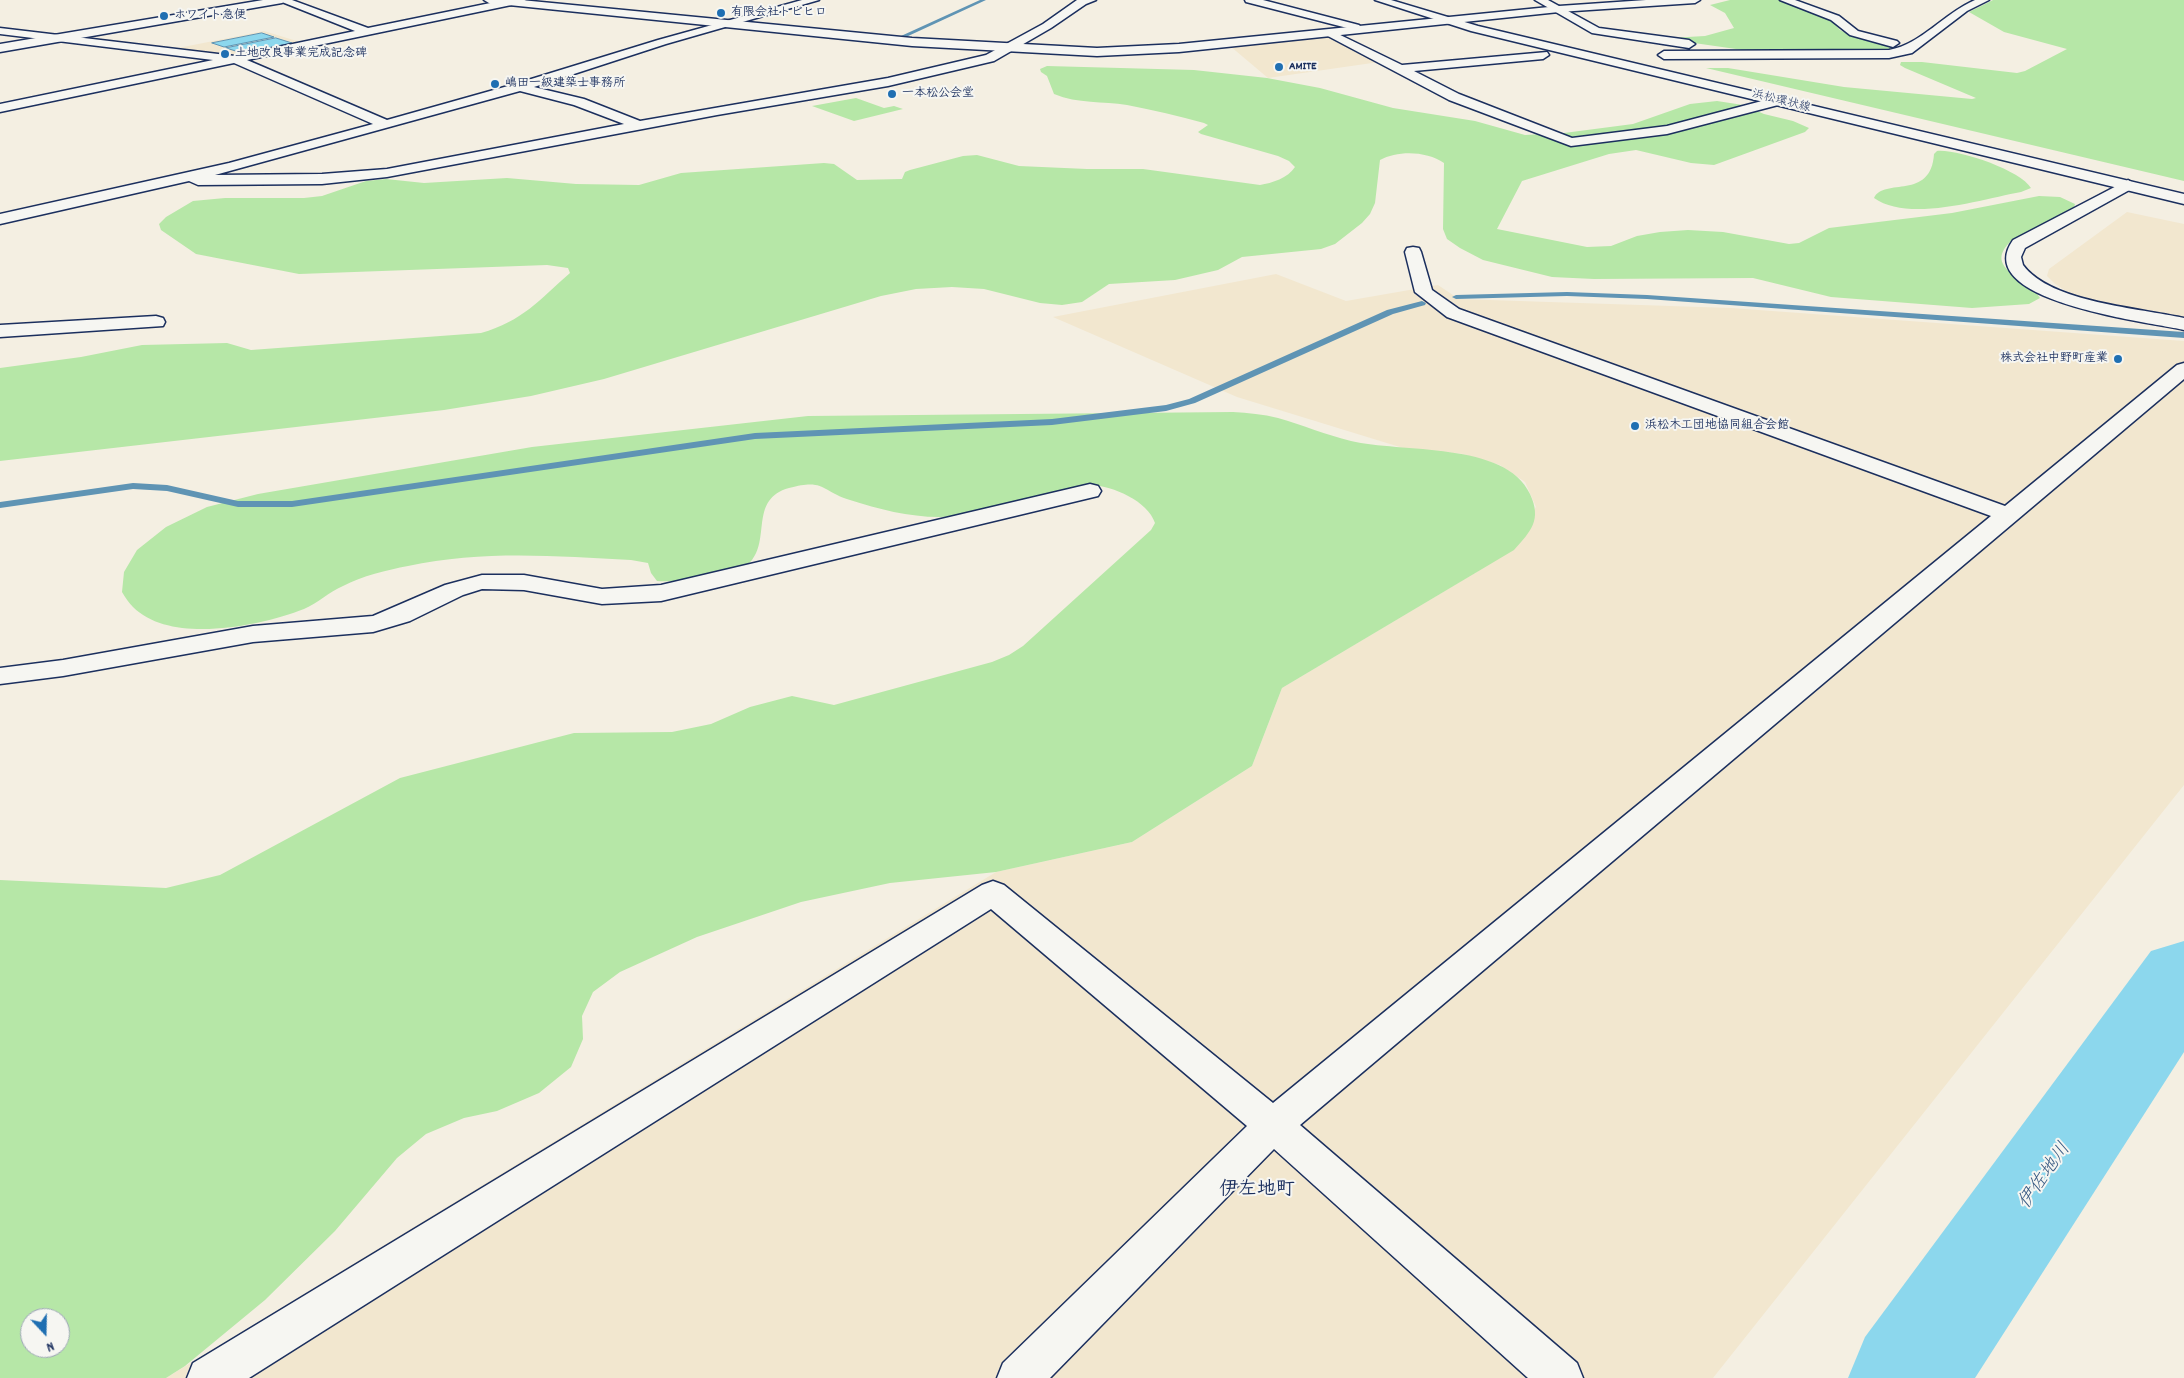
<!DOCTYPE html>
<html>
<head>
<meta charset="utf-8">
<style>
	body { margin:0 }
	#map { position:relative; width:2184px; height:1378px; overflow:hidden; background:#f4efe2; font-family:Dekko,sans-serif }
	canvas { display:block }
	.north { position:absolute; left:20px; top:1308px; width:50px; height:50px; box-sizing:border-box; background:#f6f6f2; border:1px solid #9ea6b7; border-radius:50%; rotate:159deg; font-size:14px; font-weight:700; line-height:20px; text-align:center; color:#1b2f5e }
	.north::after { content:''; display:block; margin:auto; width:18px; height:22px; background:#1f6fb2; clip-path:polygon(50% 0,100% 100%,50% 72%,0 100%) }
</style>
</head>
<body>
<div id="map">
<canvas width="2184" height="1378"></canvas>
<div class="north">N</div>
</div>
<script>
const c = document.querySelector('canvas').getContext('2d');
c.lineJoin = 'round';
function fillPath(path, color) { c.fillStyle = color; c.fill(path, 'evenodd'); }
function strokePath(path, color, width, dash) { c.strokeStyle = color; c.lineWidth = width; c.lineCap = dash ? 'butt' : 'round'; c.setLineDash(dash || []); c.stroke(path); }
function drawText(font, color, halo, rows, align = 'center') {
  c.font = font + ' Dekko,"Klee One",sans-serif'; c.lineWidth = 4; c.setLineDash([]); c.textBaseline = 'middle'; c.strokeStyle = halo; c.fillStyle = color; for (const [text, x, y, turn = 0] of rows) {
    c.save(); c.translate(x, y); c.rotate((+turn || 0) * Math.PI / 180); c.textAlign = isNaN(turn) ? turn : align; if (halo) c.strokeText(text, 0, 0); c.fillText(text, 0, 0); c.restore();
  }
}
fillPath(new Path2D(`
	M 264,31 L 300,42 L 232,56 L 173,49 Z
	M 1324,36 L 1329,36 L 1379,62 L 1268,78 L 1230,46 Z
	M 2127,212 L 2184,224 L 2184,319 L 2079,300 L 2054,283 L 2047,276 L 2049,269 Z
	M 1276,274 L 1346,301 L 1438,285 L 1459,299 L 1731,308 L 2184,341 L 2184,785 L 1713,1378 L 166,1378 L 996,872 L 1132,842 L 1252,766 L 1282,688 L 1478,571 L 1536,507 L 1525,482 L 1500,465 L 1463,454 L 1403,448 L 1237,397 L 1053,317 Z`), '#f2e7cf');
fillPath(new Path2D(`
	M 1730,0 L 1778,0 L 1829,18 L 1840,30 L 1848,34 L 1899,48 L 1890,51 L 1750,51 L 1680,41 L 1670,38 L 1705,36 L 1734,28 L 1725,13 L 1710,5 Z
	M 1993,0 L 2184,0 L 2184,181 L 1706,68 L 1728,68 L 1844,87 L 1972,99 L 1976,98 L 1905,68 L 1900,65 L 1901,62 L 1922,62 L 2017,73 L 2025,71 L 2067,49 L 2004,32 L 1969,12 Z
	M 1047,66 L 1194,70 L 1267,78 L 1320,88 L 1393,108 L 1475,121 L 1525,135 L 1564,133 L 1633,124 L 1690,104 L 1717,101 L 1743,105 L 1764,114 L 1793,121 L 1809,128 L 1805,132 L 1714,165 L 1691,163 L 1636,150 L 1609,154 L 1522,181 L 1497,229 L 1587,247 L 1611,246 L 1637,236 L 1660,232 L 1688,230 L 1723,232 L 1789,244 L 1799,243 L 1829,228 L 1952,213 L 2039,196 L 2060,197 L 2075,204 L 2074,207 L 2010,242 C 1982,270 2031,278 2040,298 L 2029,304 L 1972,308 L 1831,297 L 1753,278 L 1594,279 L 1552,277 L 1483,260 L 1460,248 L 1447,239 L 1443,229 L 1444,163 C 1427,151 1398,150 1380,160 L 1375,203 L 1370,214 L 1362,223 L 1335,244 L 1321,249 L 1242,257 L 1218,270 L 1175,280 L 1109,284 L 1082,302 L 1062,305 L 1040,303 L 984,289 L 952,287 L 916,289 L 881,296 L 604,379 L 531,396 L 444,410 L 0,461 L 0,368 L 81,357 L 142,345 L 227,343 L 251,350 L 481,333 C 523,321 539,300 570,273 L 568,268 L 547,265 L 299,274 L 196,254 L 161,230 L 159,224 L 166,217 L 193,201 L 225,198 L 304,198 L 322,196 L 366,181 L 386,179 L 424,183 L 507,178 L 576,184 L 639,185 L 681,173 L 824,163 L 834,164 L 857,180 L 902,179 L 905,172 L 910,170 L 963,156 L 977,155 L 1019,166 L 1087,169 L 1143,169 L 1260,185 C 1272,183 1288,178 1295,167 L 1289,161 L 1278,156 L 1201,134 L 1198,132 L 1208,125 L 1204,123 C 1179,116 1153,110 1127,105 C 1103,101 1078,104 1054,94 L 1047,76 L 1041,72 L 1040,69 Z
	M 856,98 L 884,108 L 894,106 L 903,109 L 854,121 L 812,106 Z
	M 1937,151 C 1958,149 2020,170 2031,188 L 2021,192 C 1982,199 1909,223 1874,198 C 1884,177 1931,201 1934,154 Z
	M 1233,412 C 1248,413 1263,414 1278,418 C 1303,425 1326,435 1351,441 C 1400,453 1506,441 1530,494 C 1542,520 1531,531 1514,550 L 1282,688 L 1252,766 L 1132,842 L 996,872 L 890,883 L 801,902 L 697,937 L 620,972 L 593,992 L 582,1016 L 583,1039 L 571,1067 L 539,1093 L 497,1111 L 464,1118 L 426,1134 L 397,1158 L 335,1231 L 265,1300 L 185,1366 L 166,1378 L 0,1378 L 0,880 L 166,888 L 220,875 L 400,778 L 574,733 L 672,732 L 711,724 L 750,707 L 792,696 L 834,705 L 992,662 L 1009,655 L 1023,646 L 1151,530 L 1155,523 C 1148,501 1113,486 1091,485 C 1062,492 1032,499 1002,506 C 982,510 960,517 939,517 C 909,517 878,509 850,500 C 821,491 825,478 789,488 C 750,499 770,537 752,560 C 741,575 675,583 657,581 L 651,573 L 648,563 L 631,560 C 556,556 482,550 408,566 C 387,570 362,576 343,586 C 329,592 318,603 304,609 C 260,626 171,645 133,607 C 129,603 125,597 122,592 L 124,572 L 137,550 L 166,527 L 207,507 L 258,494 L 532,447 L 808,416 ZM 30,1318 L 60,1318 L 60,1348 L 30,1348 Z`), '#b6e7a7');
const water = new Path2D(`
	M 262,33 L 274,37 L 224,47 L 212,43 Z
	M 276,38 L 292,43 L 242,53 L 226,48 Z`);
fillPath(water, '#8cd7ed');
strokePath(water, '#5f94b4', 1);
fillPath(new Path2D(`
	M 980,0 L 986,0 L 906,37 L 901,36 Z
	M 1567,292 L 1647,295 L 2184,332 L 2184,338 L 1647,299 L 1567,296 L 1456,299 L 1452,297 L 1456,295 Z
	M 1422,301 L 1426,303 L 1425,305 L 1393,314 L 1195,403 L 1166,411 L 1052,425 L 755,439 L 292,507 L 238,507 L 167,491 L 133,489 L 0,508 L 0,502 L 133,483 L 167,485 L 238,501 L 292,501 L 755,433 L 1052,419 L 1166,405 L 1189,399 L 1387,310 Z`), '#5f94b4');
fillPath(new Path2D(`
	M 2184,941 L 2184,1052 L 1975,1378 L 1848,1378 L 1865,1337 L 2151,951 Z`), '#8cd7ed');
const street = new Path2D(`
	M 277,0 L 292,0 L 368,28 L 505,0 L 526,0 L 521,3 L 247,60 L 387,120 L 515,84 L 658,40 L 802,0 L 819,0 L 666,44 L 534,87 L 584,99 L 640,121 L 888,78 L 986,55 L 1043,24 L 1077,0 L 1096,0 L 1086,4 L 1051,28 L 994,61 L 888,86 L 717,115 L 387,177 L 322,184 L 198,185 L 189,181 L 0,224 L 0,214 L 229,163 L 373,124 L 234,63 L 0,112 L 0,104 L 213,60 L 0,34 L 0,28 L 235,56 L 355,31 ZM 520,91 L 574,105 L 624,124 L 387,169 L 322,174 L 215,175 Z
	M 1245,0 L 1263,0 L 1359,25 L 1361,27 L 1355,30 L 1246,2 Z
	M 1535,0 L 1548,0 L 1599,28 L 1689,40 L 1695,44 L 1689,48 L 1592,33 Z
	M 1780,0 L 1795,0 L 1839,16 L 1858,31 L 1897,41 L 1899,43 L 1893,47 L 1850,35 L 1831,20 Z
	M 1975,0 L 1989,0 L 1967,11 L 1912,53 L 1889,58 L 1664,59 L 1658,55 L 1664,51 L 1889,50 C 1922,44 1944,13 1975,0 Z
	M 1330,30 L 1402,65 L 1547,52 L 1549,55 L 1543,59 L 1414,71 L 1459,94 L 1572,138 L 1667,126 L 1777,97 L 1784,101 L 1782,104 L 1667,134 L 1571,146 L 1449,100 L 1326,35 L 1326,31 Z
	M 2128,180 L 2136,185 L 2133,188 L 2025,248 L 2021,257 L 2023,265 C 2051,303 2140,308 2184,318 L 2184,330 C 2152,322 1969,302 2013,240 Z
	M 1413,247 L 1419,248 L 1421,252 L 1432,290 L 1459,309 L 2005,506 L 2177,365 L 2184,363 L 2184,379 L 1300,1125 L 1577,1363 L 1583,1378 L 1528,1378 L 1274,1149 L 1050,1378 L 997,1378 L 1003,1363 L 1247,1126 L 991,909 L 249,1378 L 187,1378 L 193,1363 L 982,885 L 993,881 L 1004,885 L 1273,1103 L 1991,516 L 1447,317 L 1415,292 L 1405,252 L 1407,248 Z
	M 156,316 L 163,318 L 165,322 L 163,326 L 0,337 L 0,325 Z
	M 1090,484 L 1098,486 L 1101,491 L 1098,496 L 661,601 L 602,604 L 524,590 L 482,589 L 463,595 L 410,621 L 373,632 L 253,642 L 63,676 L 0,684 L 0,668 L 63,660 L 253,626 L 373,616 L 445,585 L 482,575 L 524,575 L 602,589 L 661,585 Z`);
const secondary = new Path2D(`
	M 263,0 L 287,0 L 282,3 L 0,52 L 0,44 Z
	M 484,0 L 521,0 L 912,38 L 1097,48 L 1179,44 L 1559,6 L 1646,0 L 1700,0 L 1695,3 L 1559,12 L 1179,52 L 1097,56 L 912,46 L 489,3 Z`);
const primary = new Path2D(`
	M 1375,0 L 1391,0 L 1478,26 L 2184,194 L 2184,204 L 1471,31 Z`);
strokePath(street, '#1b2f5e', 3);
strokePath(secondary, '#1b2f5e', 3);
strokePath(primary, '#1b2f5e', 3);
fillPath(street, '#f6f6f2');
fillPath(secondary, '#f6f6f2');
fillPath(primary, '#f6f6f2');
for (const [x, y, r, color] of [
	[721,13,5,"#1f6fb2"],
	[164,16,5,"#1f6fb2"],
	[225,54,5,"#1f6fb2"],
	[1279,67,5,"#1f6fb2"],
	[495,84,5,"#1f6fb2"],
	[892,94,5,"#1f6fb2"],
	[2118,359,5,"#1f6fb2"],
	[1635,426,5,"#1f6fb2"]
]) { const dot = new Path2D(); dot.arc(x, y, r, 0, 2 * Math.PI); c.fillStyle = color; c.fill(dot); strokePath(dot, '#f6f6f2', 2); }
drawText('bold 12px', '#1b2f5e', '#f6f6f2', [
	["有限会社トビヒロ",731,13],
	["ホワイト急便",174,16],
	["土地改良事業完成記念碑",235,54],
	["AMITE",1289,67],
	["嶋田一級建築士事務所",505,84],
	["一本松公会堂",902,94],
	["株式会社中野町産業",2108,359,"right"],
	["浜松木工団地協同組合会館",1645,426]
], 'left');
drawText('12px', '#1b2f5e', '#f6f6f2', [
	["浜松環状線",1781,102,14]
]);
drawText('italic 19px', '#375982', '#f6f6f2', [
	["伊佐地川",2046,1177,-55]
]);
drawText('bold 19px', '#1b2f5e', '#f6f6f2', [
	["伊左地町",1257,1191]
]);
</script>
</body>
</html>
